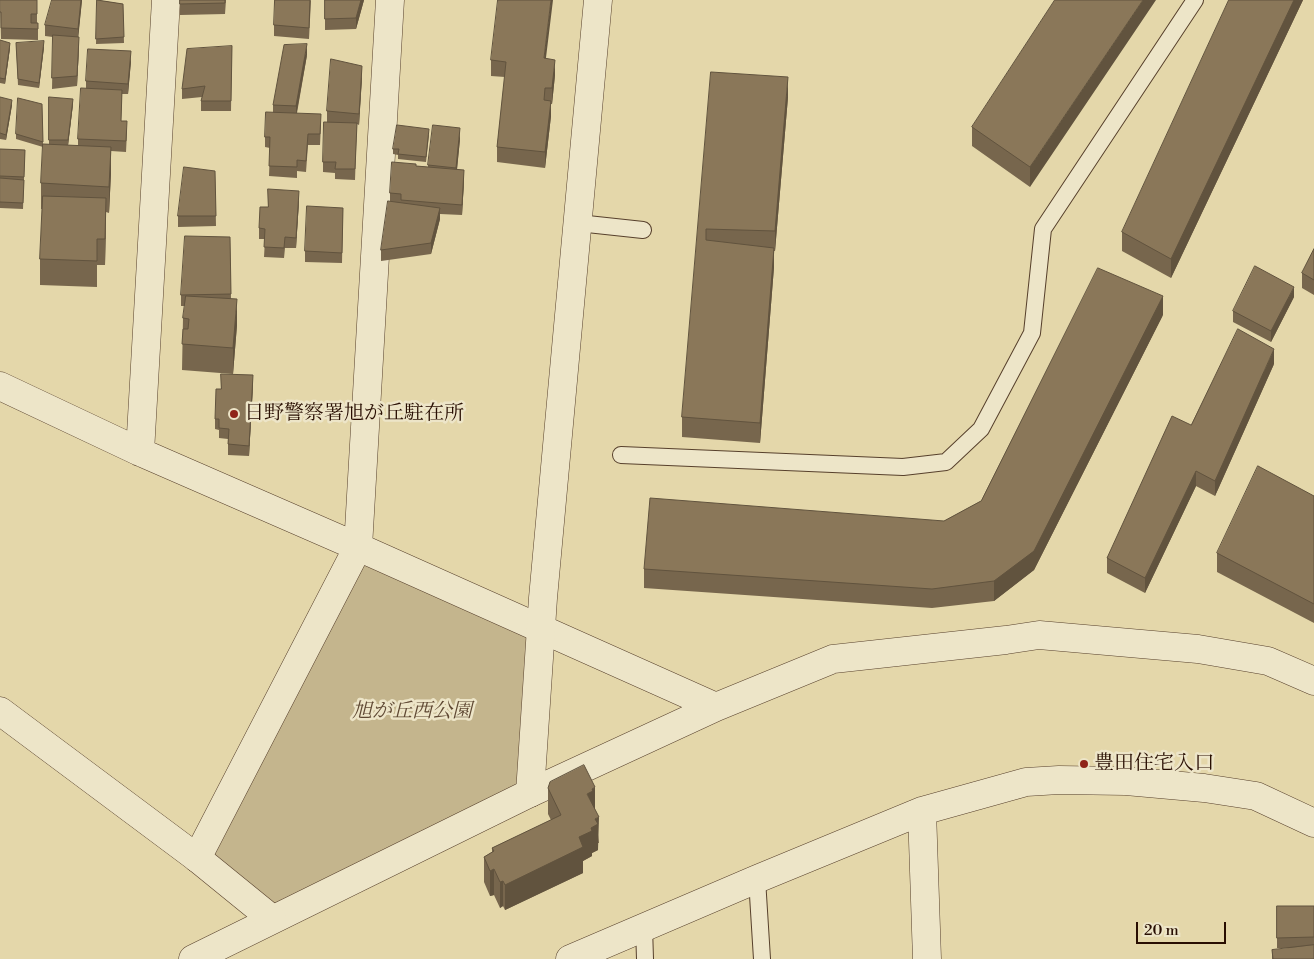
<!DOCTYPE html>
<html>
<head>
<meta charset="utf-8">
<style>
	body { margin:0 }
	#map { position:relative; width:1314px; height:959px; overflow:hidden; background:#e4d7aa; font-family:"Libre Bodoni",serif }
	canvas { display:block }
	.scale { position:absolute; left:1136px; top:922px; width:90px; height:22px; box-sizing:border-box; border:2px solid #280e02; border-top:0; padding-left:6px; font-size:15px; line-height:18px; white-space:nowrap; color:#280e02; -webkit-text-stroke:4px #ede5c8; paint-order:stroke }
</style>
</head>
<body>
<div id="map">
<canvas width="1314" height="959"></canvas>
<div class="scale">20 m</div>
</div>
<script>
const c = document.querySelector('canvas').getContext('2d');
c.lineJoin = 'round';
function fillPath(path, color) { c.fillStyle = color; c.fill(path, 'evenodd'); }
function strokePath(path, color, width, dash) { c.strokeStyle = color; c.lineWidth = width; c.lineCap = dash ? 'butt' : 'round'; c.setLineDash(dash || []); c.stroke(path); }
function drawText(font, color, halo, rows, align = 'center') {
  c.font = font + ' "Libre Bodoni","Noto Serif JP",serif'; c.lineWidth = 5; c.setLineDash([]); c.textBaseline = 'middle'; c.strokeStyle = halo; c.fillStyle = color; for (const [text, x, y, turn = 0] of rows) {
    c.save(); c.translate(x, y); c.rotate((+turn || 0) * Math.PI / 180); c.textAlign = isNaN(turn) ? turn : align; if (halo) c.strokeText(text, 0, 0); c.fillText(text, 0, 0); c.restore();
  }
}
fillPath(new Path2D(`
	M 358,547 L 540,630 L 530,793 L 272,919 L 197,858 Z`), '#c4b58d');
const service = new Path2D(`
	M 578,223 L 643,230
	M 621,455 L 903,467 L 946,462 L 981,429 L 1032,333 L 1043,229 L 1195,0
	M 757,879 L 762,959
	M 644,927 L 645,959`);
const minor = new Path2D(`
	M 0,386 L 140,452 L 358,547 L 716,707
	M 140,452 L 166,0
	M 922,811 L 927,959
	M 197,858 L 358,547 L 390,0
	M 193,959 L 530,793 L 716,707 L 833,659 L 1006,640 L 1039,635 L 1198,649 L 1268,661 L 1314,681
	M 570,959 L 757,879 L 922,811 L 1026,782 L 1059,780 L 1126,781 L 1204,788 L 1256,796 L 1314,823`);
const tertiary = new Path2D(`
	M 0,711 L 197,858 L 272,919
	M 530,793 L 543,598 L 598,0`);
strokePath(service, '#57402c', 18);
strokePath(minor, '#57402c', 29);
strokePath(tertiary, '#57402c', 29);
strokePath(service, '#ede5c8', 16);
strokePath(minor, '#ede5c8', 28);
strokePath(tertiary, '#ede5c8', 28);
fillPath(new Path2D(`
	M 0,0 L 37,0 L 37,23 L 38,23 L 38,40 L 1,39 Z
	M 81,0 L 82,0 L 78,37 L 79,47 L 77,86 L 52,89 L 53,37 L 45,36 L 45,25 Z
	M 97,0 L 123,4 L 124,43 L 96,44 Z
	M 180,0 L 226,0 L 225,14 L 180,15 Z
	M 311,0 L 309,39 L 274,36 L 274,25 Z
	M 325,0 L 364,0 L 356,29 L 325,30 Z
	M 1055,0 L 1030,187 L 972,146 L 972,127 Z
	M 1229,0 L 1303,0 L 1171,278 L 1122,251 L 1122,232 Z
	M 0,40 L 10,48 L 5,84 L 0,83 Z
	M 16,43 L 44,47 L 39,88 L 18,85 Z
	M 232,46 L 231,111 L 201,111 L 201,101 L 202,97 L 182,99 L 182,89 Z
	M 307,55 L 297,113 L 321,125 L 320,145 L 308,145 L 306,172 L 297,171 L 297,178 L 269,176 L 270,148 L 265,147 L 265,137 L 273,112 L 273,105 Z
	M 546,59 L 555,75 L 552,104 L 551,104 L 551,116 L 545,168 L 497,162 L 497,147 L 505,77 L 491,76 L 491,60 Z
	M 131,61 L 128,94 L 122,94 L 121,121 L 127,132 L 126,152 L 111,151 L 111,173 L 109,213 L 106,212 L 105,265 L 97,265 L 97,287 L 40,285 L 40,259 L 42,209 L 41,209 L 41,183 L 43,147 L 16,139 L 16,134 L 42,104 L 43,144 L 49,144 L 49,97 L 73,104 L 68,145 L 78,146 L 78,139 L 86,88 L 86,81 Z
	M 711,72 L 788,97 L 775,251 L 774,251 L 774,267 L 760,443 L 682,437 L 682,417 Z
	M 362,77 L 359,125 L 357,124 L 355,180 L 335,179 L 335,173 L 323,172 L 323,162 L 327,122 L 327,111 Z
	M 0,97 L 12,105 L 6,140 L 0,139 Z
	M 429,135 L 426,162 L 398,159 L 398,155 L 393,154 L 393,149 Z
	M 460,139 L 457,170 L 464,181 L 462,215 L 440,214 L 440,219 L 431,254 L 381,261 L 381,250 L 390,201 L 390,193 L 416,166 L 428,167 L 428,165 Z
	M 0,149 L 25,150 L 23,209 L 0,208 Z
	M 215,171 L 216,226 L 178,227 L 178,216 Z
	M 299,201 L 296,248 L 285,248 L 284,258 L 264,257 L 265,239 L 259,239 L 259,228 L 268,207 Z
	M 343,208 L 342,263 L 305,262 L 305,251 Z
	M 230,237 L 231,299 L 237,325 L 233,374 L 182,370 L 183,318 L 185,306 L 181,306 L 181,295 Z
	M 1314,249 L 1314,295 L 1302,288 L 1302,273 Z
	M 1294,297 L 1271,342 L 1233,322 L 1233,311 Z
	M 1163,315 L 1034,570 L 994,601 L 932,608 L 644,588 L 644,569 L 944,521 L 981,501 Z
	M 1274,364 L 1215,496 L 1196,486 L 1145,593 L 1107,573 L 1107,558 L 1191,425 Z
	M 253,385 L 249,456 L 228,455 L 228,439 L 219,438 L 219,430 L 215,429 L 215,419 L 221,389 Z
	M 1314,496 L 1314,623 L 1217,572 L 1217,553 Z
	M 548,788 L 595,810 L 599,843 L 598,843 L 598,850 L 592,853 L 592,856 L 583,861 L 583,873 L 505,910 L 503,906 L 500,908 L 494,895 L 490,896 L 484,882 L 484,857 L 492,852 L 492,848 L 551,820 L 548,814 Z
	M 1277,906 L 1314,906 L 1314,959 L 1272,959 L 1272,950 L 1292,948 L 1277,948 Z`), '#77664d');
fillPath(new Path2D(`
	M 81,0 L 82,0 L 78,40 L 78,29 Z
	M 361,0 L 364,0 L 356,29 L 356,18 Z
	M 551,0 L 553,0 L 544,74 L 544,58 Z
	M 1143,0 L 1156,0 L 1030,187 L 1030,167 Z
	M 1294,0 L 1303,0 L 1171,278 L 1171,259 Z
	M 79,37 L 79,47 L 77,86 L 77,76 Z
	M 44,41 L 44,47 L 39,88 L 39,83 Z
	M 10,43 L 10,48 L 5,84 L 5,79 Z
	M 307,44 L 307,55 L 296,116 L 296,106 Z
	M 131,51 L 131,61 L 128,94 L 128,84 Z
	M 555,60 L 555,75 L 552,104 L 552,88 Z
	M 362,66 L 362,77 L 359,125 L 359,114 Z
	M 788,77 L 788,97 L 775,251 L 775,231 Z
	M 73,99 L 73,104 L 68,146 L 68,140 Z
	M 12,100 L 12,105 L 6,140 L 6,135 Z
	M 551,101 L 551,116 L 545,168 L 545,152 Z
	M 460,128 L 460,139 L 456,178 L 456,168 Z
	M 111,147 L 111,173 L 109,213 L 109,187 Z
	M 464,170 L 464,181 L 462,215 L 462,205 Z
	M 299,191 L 299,201 L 296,248 L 296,238 Z
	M 106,198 L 106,224 L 105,265 L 105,239 Z
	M 440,208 L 440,219 L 431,254 L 431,243 Z
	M 774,248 L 774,267 L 760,443 L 760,423 Z
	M 1294,287 L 1294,297 L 1271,342 L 1271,331 Z
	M 1163,296 L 1163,315 L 1034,570 L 994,601 L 994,581 Z
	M 237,299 L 237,325 L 233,374 L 233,348 Z
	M 1274,349 L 1274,364 L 1215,496 L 1215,481 Z
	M 253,375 L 253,385 L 249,456 L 249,446 Z
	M 1196,471 L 1196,486 L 1145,593 L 1145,578 Z
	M 595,787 L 595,813 L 587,794 L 592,789 Z
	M 599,817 L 598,850 L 592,853 L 592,856 L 583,861 L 583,873 L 505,910 L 505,885 L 579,837 L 591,828 L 595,819 Z
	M 494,869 L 494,895 L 490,896 L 490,871 Z
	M 503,881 L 503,906 L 500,908 L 500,882 Z`), '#61533e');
const building = new Path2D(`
	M 0,0 L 37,0 L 37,14 L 31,14 L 31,23 L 38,23 L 38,29 L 1,28 L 1,12 L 0,12 Z
	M 52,0 L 81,0 L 78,29 L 45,25 Z
	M 97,0 L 123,4 L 124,37 L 96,39 Z
	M 180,0 L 225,0 L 225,3 L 180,4 Z
	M 275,0 L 310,0 L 309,28 L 274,25 Z
	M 325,0 L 361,0 L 356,18 L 325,19 Z
	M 498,0 L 551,0 L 544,58 L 555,60 L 552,88 L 545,88 L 544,100 L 551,101 L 545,152 L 497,147 L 506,62 L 491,60 Z
	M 1055,0 L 1143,0 L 1030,167 L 972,127 Z
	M 1229,0 L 1294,0 L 1171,259 L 1122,232 Z
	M 53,35 L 79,37 L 77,76 L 52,78 Z
	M 0,40 L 10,43 L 5,79 L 0,78 Z
	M 44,41 L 39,83 L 18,79 L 16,43 Z
	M 307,44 L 296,106 L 273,105 L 284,45 Z
	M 232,46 L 231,101 L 201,101 L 205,86 L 182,89 L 187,49 Z
	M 88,49 L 131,51 L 128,84 L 86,81 Z
	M 331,59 L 362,66 L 359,114 L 327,111 Z
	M 711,72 L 788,77 L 775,231 L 706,229 L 706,240 L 774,248 L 760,423 L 682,417 Z
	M 81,88 L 122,90 L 121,121 L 127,121 L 126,141 L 78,139 Z
	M 0,97 L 12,100 L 6,135 L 0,133 Z
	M 49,97 L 73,99 L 68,140 L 49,140 Z
	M 18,98 L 42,104 L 43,142 L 16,134 Z
	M 266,112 L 321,114 L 320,134 L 308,134 L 306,161 L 297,160 L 297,167 L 269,166 L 270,137 L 265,137 Z
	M 324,122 L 357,123 L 355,169 L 335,169 L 336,162 L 323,162 Z
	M 397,125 L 429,129 L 426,157 L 398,154 L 399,149 L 393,149 Z
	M 433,125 L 460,128 L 456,168 L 428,165 Z
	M 43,144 L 111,147 L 109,187 L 41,183 Z
	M 0,149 L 25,150 L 24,177 L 0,176 Z
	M 392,162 L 416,164 L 416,166 L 464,170 L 462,205 L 401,200 L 401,194 L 390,193 Z
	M 184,167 L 215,171 L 216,216 L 178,216 Z
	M 0,178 L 24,180 L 23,203 L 0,202 Z
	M 268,189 L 299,191 L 296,238 L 285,237 L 284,248 L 264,247 L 265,229 L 259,228 L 260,207 L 268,207 Z
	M 43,196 L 106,198 L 105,239 L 97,239 L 97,261 L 40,259 Z
	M 388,201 L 440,208 L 431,243 L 381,250 Z
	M 307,206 L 343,208 L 342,253 L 305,251 Z
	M 185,236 L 230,237 L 231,294 L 181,295 Z
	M 1314,249 L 1314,280 L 1302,273 Z
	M 1255,266 L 1294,287 L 1271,331 L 1233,311 Z
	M 1098,268 L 1163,296 L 1034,551 L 994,581 L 932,589 L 644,569 L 650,498 L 944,521 L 981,501 Z
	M 186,296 L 237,299 L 233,348 L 182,344 L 183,329 L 188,329 L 189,319 L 183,318 Z
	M 1238,329 L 1274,349 L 1215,481 L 1196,471 L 1145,578 L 1107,558 L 1172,416 L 1191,425 Z
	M 221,374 L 253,375 L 249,446 L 228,444 L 229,429 L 219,428 L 219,419 L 215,419 L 216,389 L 221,389 Z
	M 1258,466 L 1314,496 L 1314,604 L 1217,553 Z
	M 584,765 L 595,787 L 592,789 L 593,791 L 587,794 L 599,817 L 595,819 L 598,824 L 591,828 L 592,831 L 579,837 L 583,847 L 505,885 L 503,881 L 500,882 L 494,869 L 490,871 L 484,857 L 494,851 L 492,848 L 561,815 L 548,788 L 550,782 Z
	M 1277,906 L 1314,906 L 1314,937 L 1277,938 Z
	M 1314,945 L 1314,959 L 1273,959 L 1272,950 Z`);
fillPath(building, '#8a7759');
strokePath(building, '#61533e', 1);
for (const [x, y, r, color] of [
	[234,414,5,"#8f2418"],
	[1084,764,5,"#8f2418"]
]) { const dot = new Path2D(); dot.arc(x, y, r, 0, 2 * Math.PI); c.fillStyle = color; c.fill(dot); strokePath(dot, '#ede5c8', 2); }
drawText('20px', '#280e02', '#ede5c8', [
	["日野警察署旭が丘駐在所",244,414],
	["豊田住宅入口",1094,764]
], 'left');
drawText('italic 20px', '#5f4833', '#ede5c8', [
	["旭が丘西公園",412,712]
]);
</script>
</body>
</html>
